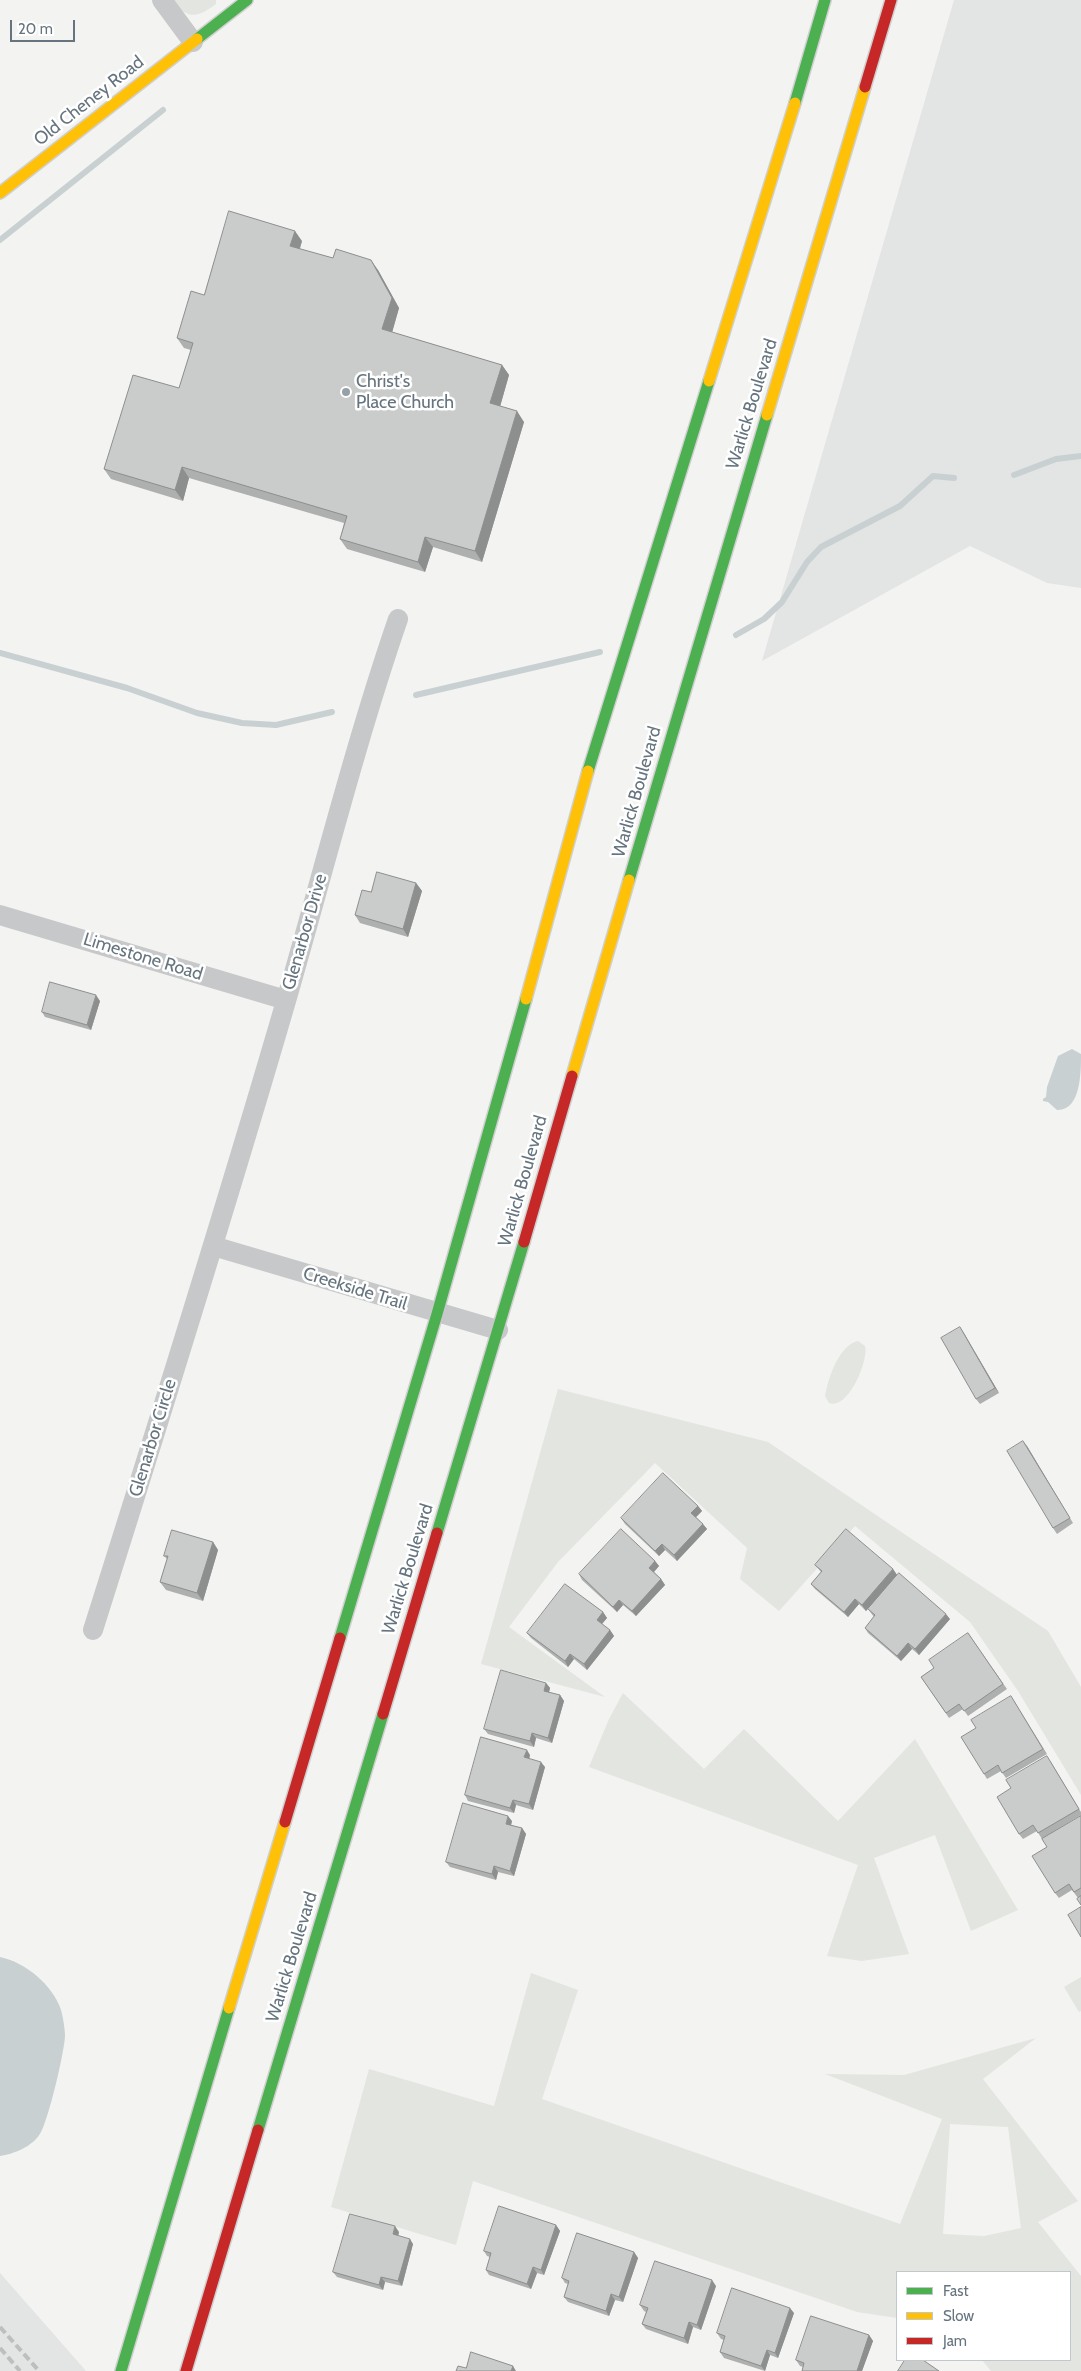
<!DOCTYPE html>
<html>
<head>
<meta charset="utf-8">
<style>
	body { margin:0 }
	#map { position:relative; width:1081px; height:2371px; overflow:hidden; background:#f3f3f1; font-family:Cabin,sans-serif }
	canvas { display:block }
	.legend { position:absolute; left:896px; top:2271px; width:175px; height:90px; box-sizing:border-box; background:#fff; border:1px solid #c1c7cb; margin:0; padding:6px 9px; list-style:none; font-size:15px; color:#65747e }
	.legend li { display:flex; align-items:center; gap:10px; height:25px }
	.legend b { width:25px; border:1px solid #c1c7cb }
	.scale { position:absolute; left:10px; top:20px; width:65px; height:22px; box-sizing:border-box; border:2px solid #65747e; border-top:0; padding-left:6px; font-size:15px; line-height:18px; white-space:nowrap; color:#65747e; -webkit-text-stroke:4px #fff; paint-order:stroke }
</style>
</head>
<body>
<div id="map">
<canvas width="1081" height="2371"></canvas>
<ul class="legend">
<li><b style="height:6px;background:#4caf50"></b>Fast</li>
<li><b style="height:6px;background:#ffc107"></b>Slow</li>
<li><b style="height:6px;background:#c62828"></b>Jam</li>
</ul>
<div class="scale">20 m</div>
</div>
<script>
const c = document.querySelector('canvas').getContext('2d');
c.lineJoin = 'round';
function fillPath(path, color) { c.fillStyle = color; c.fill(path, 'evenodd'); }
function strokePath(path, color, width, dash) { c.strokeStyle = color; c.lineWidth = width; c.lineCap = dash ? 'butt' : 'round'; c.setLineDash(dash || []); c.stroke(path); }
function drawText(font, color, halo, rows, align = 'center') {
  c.font = font + ' Cabin,sans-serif'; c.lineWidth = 5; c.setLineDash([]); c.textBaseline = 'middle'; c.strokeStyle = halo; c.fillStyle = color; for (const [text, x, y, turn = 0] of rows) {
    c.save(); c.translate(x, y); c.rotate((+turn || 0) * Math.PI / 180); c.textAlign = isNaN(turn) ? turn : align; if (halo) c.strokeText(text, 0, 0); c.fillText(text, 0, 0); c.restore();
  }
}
fillPath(new Path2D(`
	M 954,0 L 1081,0 L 1081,588 L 1047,583 L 970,546 L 762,661 Z
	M 0,2273 L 44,2323 L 86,2371 L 0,2371 Z`), '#e3e4e4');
fillPath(new Path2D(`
	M 172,0 L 216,0 L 216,4 C 197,18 187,20 172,0 Z
	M 858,1341 L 865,1346 C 869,1359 849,1410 829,1403 L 825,1396 C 828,1378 839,1345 858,1341 Z
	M 558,1389 L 768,1442 L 1048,1631 L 1081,1687 L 1081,1795 L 1018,1691 L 970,1622 L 855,1526 L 779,1611 L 740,1579 L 747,1548 L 655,1463 L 558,1562 L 509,1627 L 605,1697 L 481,1664 Z
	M 623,1693 L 704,1769 L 744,1729 L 838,1821 L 915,1739 L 1018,1910 L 971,1931 L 935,1835 L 874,1858 L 909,1954 L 862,1961 L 827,1956 L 858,1865 L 589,1767 L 609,1719 Z
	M 531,1973 L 578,1990 L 542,2099 L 900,2224 L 942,2119 L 825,2074 L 904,2075 L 1036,2038 L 983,2079 L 1078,2201 L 1038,2222 L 1081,2276 L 1081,2371 L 991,2371 L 982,2360 L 1070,2360 L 1070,2272 L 897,2272 L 897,2318 L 857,2312 L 473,2181 L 456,2245 L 331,2207 L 369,2069 L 494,2106 ZM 950,2124 L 1008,2127 L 1021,2228 L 984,2236 L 943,2234 Z
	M 1081,1977 L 1081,2011 L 1079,2012 L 1064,1987 Z`), '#e2e5e0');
fillPath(new Path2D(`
	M 1072,1049 L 1081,1054 C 1081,1072 1081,1111 1057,1110 L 1048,1102 L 1043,1101 L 1043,1099 L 1046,1097 L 1047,1087 L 1058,1056 Z
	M 0,1957 C 25,1962 53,1985 61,2010 C 63,2017 65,2029 65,2036 C 64,2054 49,2117 41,2132 C 34,2146 14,2154 0,2156 Z`), '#c8d0d2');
strokePath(new Path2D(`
	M 0,240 L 163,110
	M 1014,475 L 1056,459 L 1081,456
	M 736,635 L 764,619 L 782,602 L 807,562 L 821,547 L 900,506 L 933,476 L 954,478
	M 0,653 L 127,688 L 197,713 L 242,723 L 276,725 L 332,712
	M 416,695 L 600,652`), '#c8d0d2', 6);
const fast = new Path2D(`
	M 197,39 L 247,0
	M 795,103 L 825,0
	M 588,771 L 709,381
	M 629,880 L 767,415
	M 437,1533 L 524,1242
	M 340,1638 L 437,1314 L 526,999
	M 258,2130 L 383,1714
	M 121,2371 L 229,2008`);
const slow = new Path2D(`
	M 0,193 L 197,39
	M 709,381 L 795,103
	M 767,415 L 865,87
	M 526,999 L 588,771
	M 572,1076 L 629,880
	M 229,2008 L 285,1822`);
const jam = new Path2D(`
	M 865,87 L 891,0
	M 524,1242 L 572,1076
	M 383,1714 L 437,1533
	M 285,1822 L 340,1638
	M 186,2371 L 258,2130`);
strokePath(fast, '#d0d0d0', 14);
strokePath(slow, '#d0d0d0', 14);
strokePath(jam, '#d0d0d0', 14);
strokePath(new Path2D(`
	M 162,0 L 193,42
	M 0,915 L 286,1000
	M 213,1246 L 498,1330
	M 93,1630 C 159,1421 225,1211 286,1001 C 323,873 355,744 398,619`), '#c7c8c9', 20);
strokePath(fast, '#4caf50', 11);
strokePath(slow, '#ffc107', 11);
strokePath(jam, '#c62828', 11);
strokePath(new Path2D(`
	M 0,2327 L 39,2371
	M 0,2348 L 20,2371`), '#bdbebf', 4, [8, 4]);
fillPath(new Path2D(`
	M 302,241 L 300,249 L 333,258 L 378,270 L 399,308 L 392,332 L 502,365 L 509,375 L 500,406 L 524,422 L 482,562 L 433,547 L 425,572 L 347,549 L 340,539 L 344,523 L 189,478 L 183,501 L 111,479 L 104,469 L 179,388 L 191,350 L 184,348 L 177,338 L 204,295 Z
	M 416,883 L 422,891 L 408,937 L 360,923 L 355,915 L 371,892 Z
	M 100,1001 L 91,1030 L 45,1017 L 42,1012 Z
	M 960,1327 L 999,1393 L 980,1404 L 976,1399 Z
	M 1027,1446 L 1073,1523 L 1057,1534 L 1053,1528 Z
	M 698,1506 L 702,1511 L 696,1517 L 707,1529 L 677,1561 L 665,1550 L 659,1556 L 625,1524 L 621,1518 Z
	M 213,1542 L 218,1550 L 203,1601 L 166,1590 L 160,1582 L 167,1559 L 164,1556 Z
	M 655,1561 L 659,1566 L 654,1572 L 661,1579 L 665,1585 L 636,1616 L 623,1605 L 617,1612 L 582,1580 L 579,1574 Z
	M 815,1565 L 893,1569 L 897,1575 L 866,1611 L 859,1604 L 848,1617 L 815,1589 L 811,1584 L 821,1572 Z
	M 868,1609 L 950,1619 L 919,1655 L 912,1649 L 901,1661 L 868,1633 L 865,1628 L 874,1617 Z
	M 603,1612 L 607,1618 L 602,1624 L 610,1630 L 614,1636 L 587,1670 L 574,1659 L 568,1667 L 531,1638 L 527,1633 Z
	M 968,1633 L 1007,1689 L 968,1716 L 963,1709 L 949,1718 L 921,1677 L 934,1668 Z
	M 546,1683 L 550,1688 L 549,1692 L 560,1695 L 564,1701 L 552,1743 L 536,1738 L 534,1747 L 488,1734 L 484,1729 Z
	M 1011,1696 L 1047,1754 L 1006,1778 L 1001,1771 L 987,1779 L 984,1774 L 976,1728 Z
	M 530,1755 L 529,1759 L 545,1767 L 533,1810 L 516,1805 L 514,1813 L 468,1801 L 465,1795 Z
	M 1051,1762 L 1081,1812 L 1081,1815 L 1042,1839 L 1037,1831 L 1023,1839 L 1019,1834 L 1011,1788 Z
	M 1081,1816 L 1081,1896 L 1078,1898 L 1072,1890 L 1059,1898 L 1055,1893 L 1047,1847 Z
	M 512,1821 L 511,1825 L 522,1828 L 526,1834 L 514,1876 L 498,1872 L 496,1880 L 450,1867 L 446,1862 Z
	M 556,2225 L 560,2231 L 544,2275 L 537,2273 L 531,2289 L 489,2275 L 486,2270 L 490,2257 L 487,2256 L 484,2251 Z
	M 399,2232 L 398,2236 L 413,2244 L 402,2286 L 385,2282 L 383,2290 L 337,2277 L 333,2272 Z
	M 634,2252 L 638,2258 L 623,2302 L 615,2300 L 609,2316 L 568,2302 L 564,2297 L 568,2284 L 565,2283 L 562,2278 Z
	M 716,2286 L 701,2330 L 693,2327 L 688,2344 L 646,2329 L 642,2324 L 646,2312 L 644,2311 L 640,2305 Z
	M 794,2313 L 778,2358 L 770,2355 L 765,2371 L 724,2358 L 720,2352 L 724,2340 L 721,2339 L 717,2333 Z
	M 869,2335 L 873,2341 L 862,2371 L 802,2371 L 803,2367 L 800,2366 L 796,2360 Z`), '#aeafaf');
fillPath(new Path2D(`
	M 295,231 L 302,241 L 297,256 L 290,246 Z
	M 371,260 L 378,270 L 399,308 L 390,340 L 382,329 Z
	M 502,365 L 509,375 L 498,414 L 490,403 Z
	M 517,411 L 524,422 L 482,562 L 475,551 Z
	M 182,467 L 189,478 L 183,501 L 175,490 Z
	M 425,537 L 433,547 L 425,572 L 418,562 Z
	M 416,883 L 422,891 L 408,937 L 403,929 Z
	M 96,995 L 100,1001 L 91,1030 L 87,1025 Z
	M 960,1327 L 964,1333 L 999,1393 L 995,1388 Z
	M 1023,1441 L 1027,1446 L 1073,1523 L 1070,1518 Z
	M 698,1506 L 702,1511 L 695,1518 L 691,1513 Z
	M 703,1524 L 707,1529 L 677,1561 L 674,1555 Z
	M 213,1542 L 218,1550 L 203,1601 L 197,1593 Z
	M 662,1544 L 665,1550 L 659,1556 L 655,1551 Z
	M 655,1561 L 659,1566 L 653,1573 L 649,1568 Z
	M 893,1569 L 897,1575 L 866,1611 L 862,1605 Z
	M 661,1579 L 665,1585 L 636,1616 L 632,1611 Z
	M 855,1599 L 859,1604 L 848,1617 L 844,1612 Z
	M 619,1600 L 623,1605 L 617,1612 L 613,1607 Z
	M 603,1612 L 607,1618 L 601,1625 L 597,1620 Z
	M 946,1614 L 950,1619 L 919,1655 L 915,1649 Z
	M 610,1630 L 614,1636 L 587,1670 L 584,1664 Z
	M 908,1643 L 912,1649 L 901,1661 L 897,1656 Z
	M 570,1654 L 574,1659 L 568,1667 L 565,1661 Z
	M 546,1683 L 550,1688 L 548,1696 L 544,1691 Z
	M 560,1695 L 564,1701 L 552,1743 L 548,1738 Z
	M 532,1733 L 536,1738 L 534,1747 L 530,1741 Z
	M 527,1750 L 530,1755 L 528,1763 L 524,1757 Z
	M 541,1762 L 545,1767 L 533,1810 L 529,1804 Z
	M 513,1800 L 516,1805 L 514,1813 L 510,1808 Z
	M 508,1816 L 512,1821 L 510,1829 L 506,1824 Z
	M 522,1828 L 526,1834 L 514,1876 L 510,1871 Z
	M 494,1866 L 498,1872 L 496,1880 L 492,1874 Z
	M 556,2225 L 560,2231 L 544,2275 L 541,2270 Z
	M 395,2226 L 399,2232 L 397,2240 L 393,2234 Z
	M 410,2239 L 413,2244 L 402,2286 L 398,2281 Z
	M 634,2252 L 638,2258 L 623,2302 L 619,2297 Z
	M 533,2267 L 537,2273 L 531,2289 L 527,2284 Z
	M 381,2277 L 385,2282 L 383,2290 L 379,2285 Z
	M 712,2280 L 716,2286 L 701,2330 L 697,2325 Z
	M 611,2294 L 615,2300 L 609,2316 L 606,2311 Z
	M 790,2308 L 794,2313 L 778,2358 L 775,2353 Z
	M 689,2322 L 693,2327 L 688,2344 L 684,2338 Z
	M 869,2335 L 873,2341 L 862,2371 L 857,2371 Z
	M 767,2350 L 770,2355 L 765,2371 L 761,2366 Z
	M 513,2366 L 516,2371 L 511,2371 Z`), '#8d8e8e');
const building = new Path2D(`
	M 229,211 L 295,231 L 290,246 L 333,258 L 336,249 L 371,260 L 392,298 L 382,329 L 502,365 L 490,403 L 517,411 L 475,551 L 425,537 L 418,562 L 340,539 L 347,516 L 182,467 L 175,490 L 104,469 L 133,375 L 179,388 L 193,343 L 177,338 L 191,291 L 204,295 Z
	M 377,872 L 416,883 L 403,929 L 355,915 L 362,890 L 371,892 Z
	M 50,982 L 96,995 L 87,1025 L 42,1012 Z
	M 960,1327 L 995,1388 L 976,1399 L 941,1338 Z
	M 1023,1441 L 1070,1518 L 1053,1528 L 1007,1451 Z
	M 663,1473 L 698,1506 L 691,1513 L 703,1524 L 674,1555 L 662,1544 L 655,1551 L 621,1518 Z
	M 621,1529 L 655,1561 L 649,1568 L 661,1579 L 632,1611 L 619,1600 L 613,1607 L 579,1574 Z
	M 846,1529 L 893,1569 L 862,1605 L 855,1599 L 844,1612 L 811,1584 L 822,1571 L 815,1565 Z
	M 172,1530 L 213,1542 L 197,1593 L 160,1582 L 168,1556 L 164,1556 Z
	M 899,1573 L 946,1614 L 915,1649 L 908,1643 L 897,1656 L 865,1628 L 875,1615 L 868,1609 Z
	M 565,1584 L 603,1612 L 597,1620 L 610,1630 L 584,1664 L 570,1654 L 565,1661 L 527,1633 Z
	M 968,1633 L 1003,1684 L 964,1711 L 959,1704 L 946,1713 L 921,1677 L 934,1668 L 929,1660 Z
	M 501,1670 L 546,1683 L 544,1691 L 560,1695 L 548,1738 L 532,1733 L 530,1741 L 484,1729 Z
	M 1011,1696 L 1043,1749 L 1002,1773 L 998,1765 L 984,1774 L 961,1737 L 976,1728 L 971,1720 Z
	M 481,1737 L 527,1750 L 524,1757 L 541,1762 L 529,1804 L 513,1800 L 510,1808 L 465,1795 Z
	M 1047,1756 L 1079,1809 L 1038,1833 L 1033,1825 L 1019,1834 L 997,1797 L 1011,1788 L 1006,1780 Z
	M 463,1803 L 508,1816 L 506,1824 L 522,1828 L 510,1871 L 494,1866 L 492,1874 L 446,1862 Z
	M 1081,1816 L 1081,1888 L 1074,1892 L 1069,1884 L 1055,1893 L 1032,1856 L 1047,1847 L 1042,1839 Z
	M 1081,1896 L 1081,1905 L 1077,1899 Z
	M 1081,1907 L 1081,1937 L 1068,1915 Z
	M 499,2206 L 556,2225 L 541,2270 L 533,2267 L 527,2284 L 486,2270 L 491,2253 L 484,2251 Z
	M 350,2214 L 395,2226 L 393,2234 L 410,2239 L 398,2281 L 381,2277 L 379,2285 L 333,2272 Z
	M 577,2233 L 634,2252 L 619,2297 L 611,2294 L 606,2311 L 564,2297 L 569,2281 L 562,2278 Z
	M 655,2261 L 712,2280 L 697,2325 L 689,2322 L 684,2338 L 642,2324 L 648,2308 L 640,2305 Z
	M 732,2288 L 790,2308 L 775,2353 L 767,2350 L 761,2366 L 720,2352 L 725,2336 L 717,2333 Z
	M 811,2316 L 869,2335 L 857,2371 L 802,2371 L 804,2363 L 796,2360 Z
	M 471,2352 L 513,2366 L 511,2371 L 456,2371 L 458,2366 L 466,2368 Z
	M 905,2360 L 923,2360 L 939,2371 L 898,2371 Z`);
fillPath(building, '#cacbcb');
strokePath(building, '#8d8e8e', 1);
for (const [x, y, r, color] of [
	[346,392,5,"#97a0a6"]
]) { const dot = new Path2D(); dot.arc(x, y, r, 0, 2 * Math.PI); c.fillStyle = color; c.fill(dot); strokePath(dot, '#fff', 2); }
drawText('18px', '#65747e', '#fff', [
	["Old Cheney Road",89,101,-38],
	["Warlick Boulevard",752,404,-73],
	["Warlick Boulevard",637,792,-74],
	["Glenarbor Drive",305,932,-74],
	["Limestone Road",143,957,17],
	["Warlick Boulevard",523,1181,-74],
	["Creekside Trail",355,1289,17],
	["Glenarbor Circle",153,1438,-73],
	["Warlick Boulevard",408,1569,-73],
	["Warlick Boulevard",292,1957,-73]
]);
drawText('18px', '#65747e', '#fff', [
	["Christ's",356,382],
	["Place Church",356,403]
], 'left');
</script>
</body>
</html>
